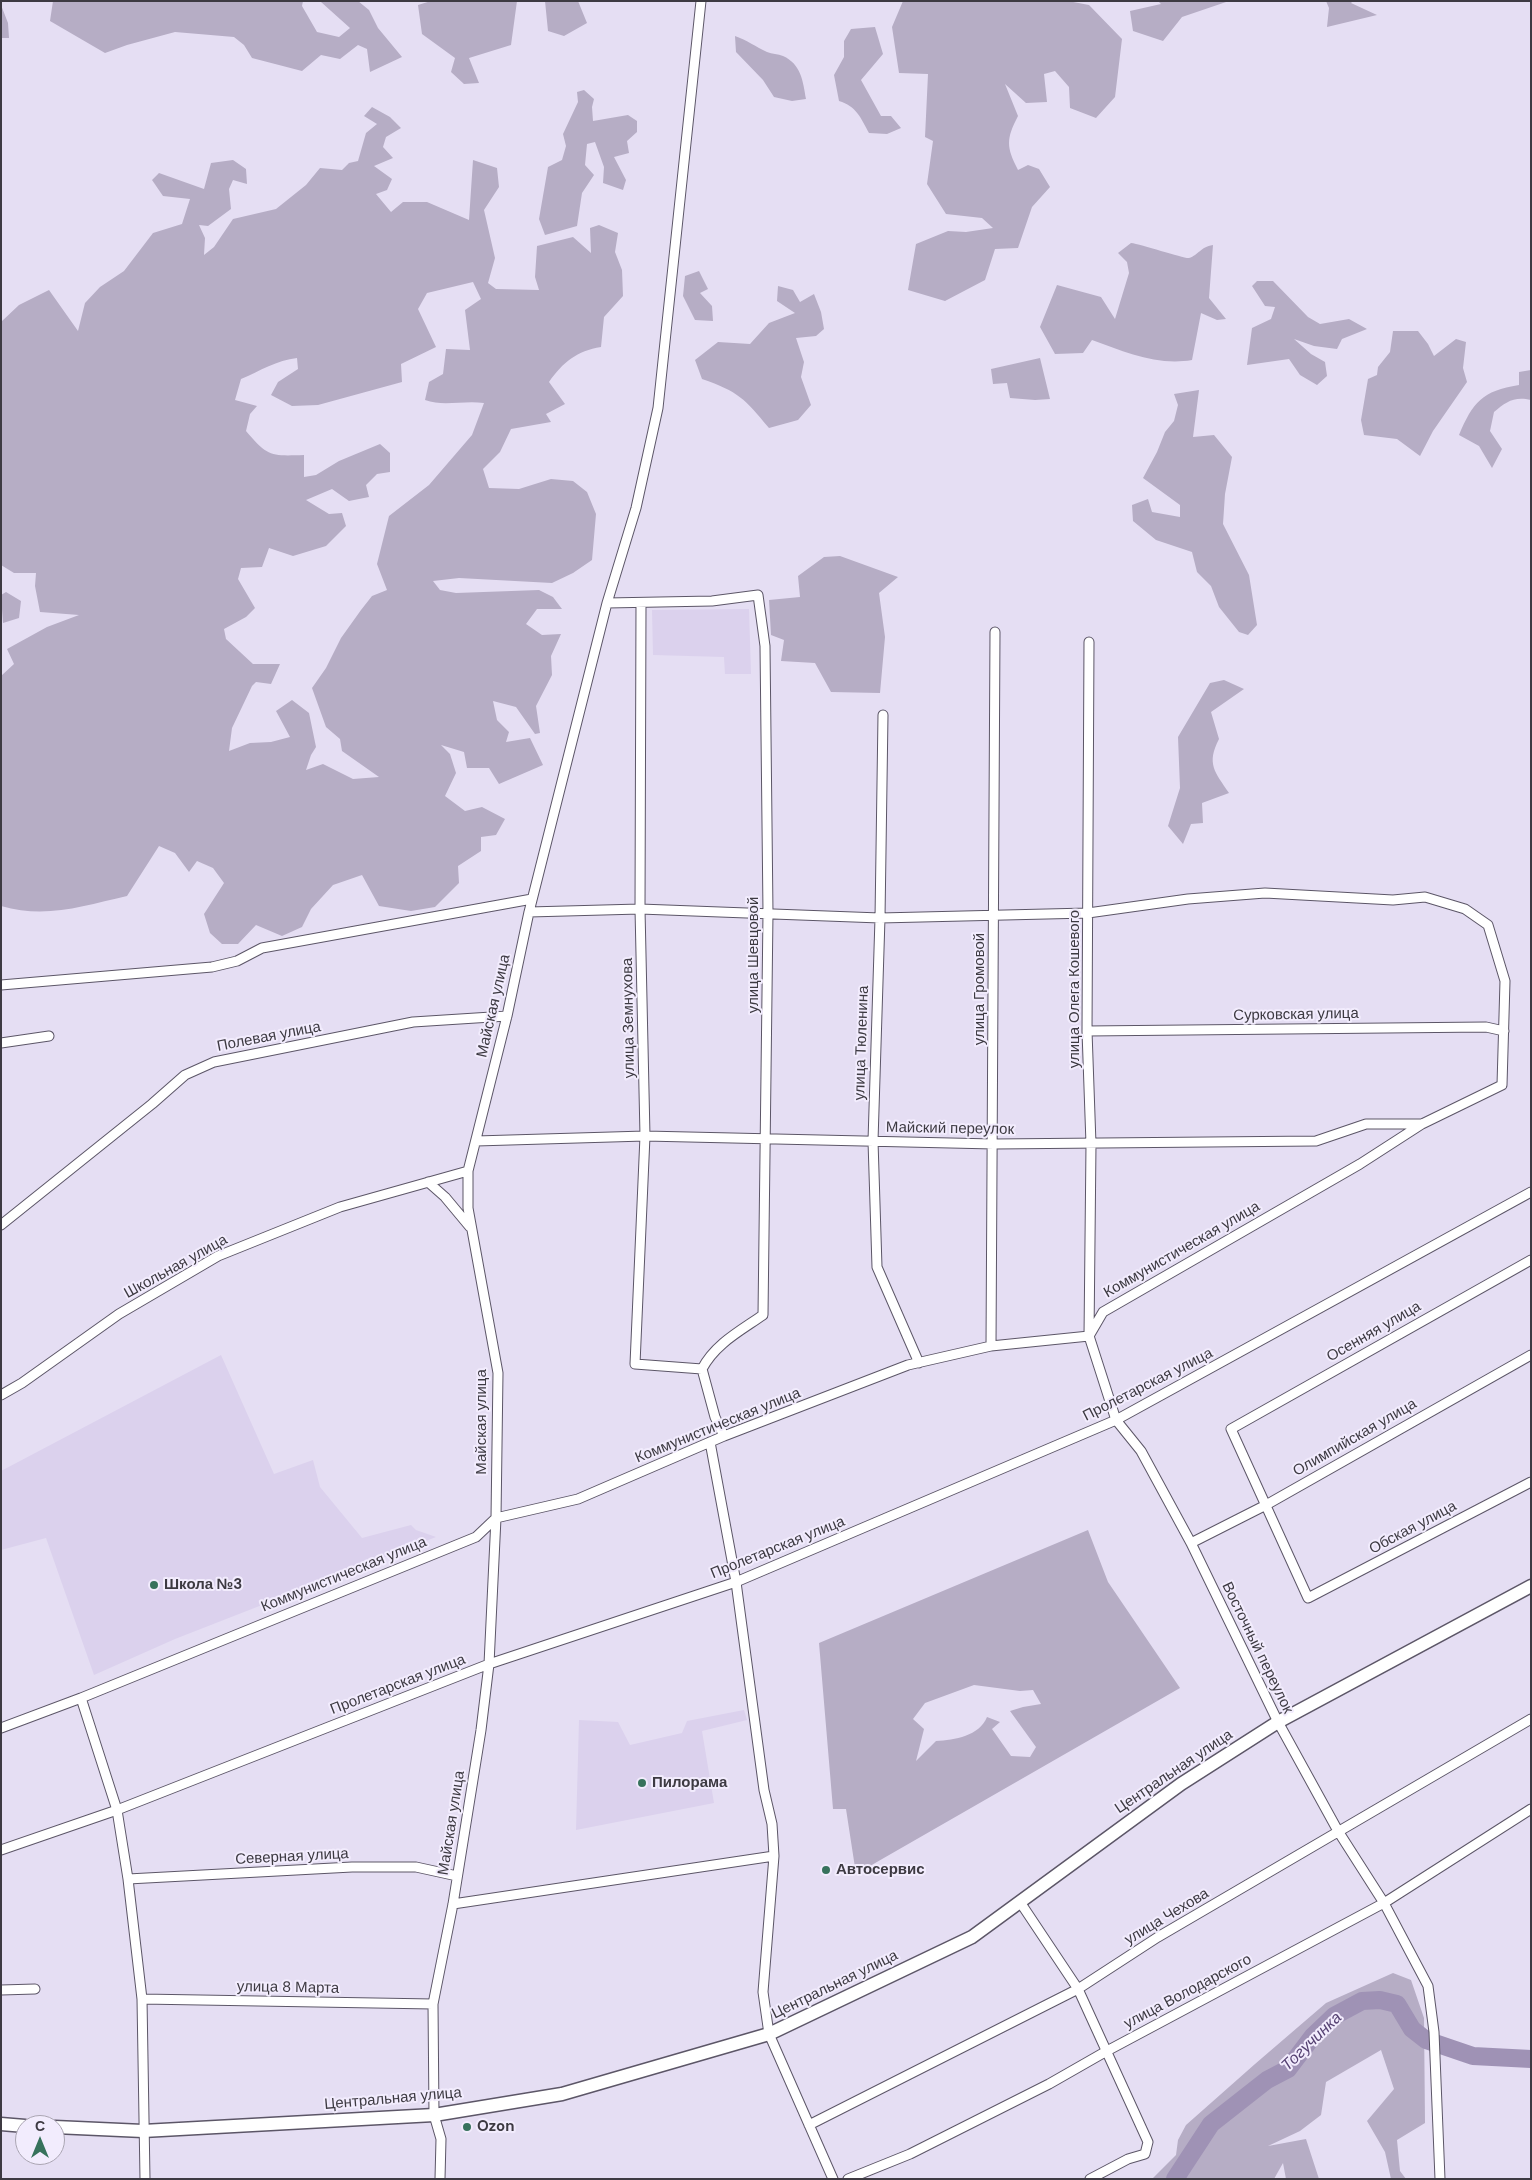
<!DOCTYPE html>
<html>
<head>
<meta charset="utf-8">
<style>
	body { margin:0 }
	#map { position:relative; width:1532px; height:2180px; overflow:hidden; background:#e5def3; font-family:"DM Sans",sans-serif }
	canvas { display:block }
	.frame { position:absolute; inset:0; border:2px solid #3d3a42; pointer-events:none }
	.north { position:absolute; left:15px; top:2115px; width:50px; height:50px; box-sizing:border-box; background:#f2ecfd; border:1px solid #aaa5b2; border-radius:50%; rotate:0deg; font-size:14px; font-weight:700; line-height:20px; text-align:center; color:#3d3a42 }
	.north::after { content:''; display:block; margin:auto; width:18px; height:22px; background:#37725c; clip-path:polygon(50% 0,100% 100%,50% 72%,0 100%) }
</style>
</head>
<body>
<div id="map">
<canvas width="1532" height="2180"></canvas>
<div class="frame"></div>
<div class="north">С</div>
</div>
<script>
const c = document.querySelector('canvas').getContext('2d');
c.lineJoin = 'round';
function fillPath(path, color) { c.fillStyle = color; c.fill(path, 'evenodd'); }
function strokePath(path, color, width, dash) { c.strokeStyle = color; c.lineWidth = width; c.lineCap = dash ? 'butt' : 'round'; c.setLineDash(dash || []); c.stroke(path); }
function drawText(font, color, halo, rows, align = 'center') {
  c.font = font + ' "DM Sans",sans-serif'; c.lineWidth = 4; c.setLineDash([]); c.textBaseline = 'middle'; c.strokeStyle = halo; c.fillStyle = color; for (const [text, x, y, turn = 0] of rows) {
    c.save(); c.translate(x, y); c.rotate((+turn || 0) * Math.PI / 180); c.textAlign = isNaN(turn) ? turn : align; if (halo) c.strokeText(text, 0, 0); c.fillText(text, 0, 0); c.restore();
  }
}
fillPath(new Path2D(`
	M 749,609 L 751,674 L 725,674 L 724,657 L 653,655 L 652,610 Z
	M 221,1355 L 274,1474 L 313,1460 L 320,1487 L 362,1538 L 411,1525 L 416,1530 L 436,1537 L 175,1639 L 94,1675 L 46,1538 L 1,1550 L 1,1471 Z
	M 744,1710 L 747,1720 L 702,1731 L 714,1803 L 576,1830 L 579,1720 L 618,1722 L 630,1745 L 682,1733 L 687,1721 Z`), '#dbd1ed');
fillPath(new Path2D(`
	M 53,1 L 303,1 L 302,6 L 317,32 L 339,37 L 350,28 L 321,2 L 358,1 L 369,10 L 378,28 L 402,57 L 370,72 L 367,49 L 358,45 L 340,59 L 321,55 L 302,71 L 252,58 L 244,45 L 234,37 L 175,32 L 127,45 L 105,53 L 50,21 Z
	M 431,1 L 517,1 L 511,45 L 469,58 L 479,83 L 464,84 L 451,72 L 455,58 L 422,34 L 418,5 Z
	M 545,1 L 578,1 L 587,23 L 564,36 L 548,31 Z
	M 903,1 L 1068,1 L 1089,5 L 1122,39 L 1115,97 L 1096,118 L 1070,108 L 1069,87 L 1055,71 L 1044,74 L 1047,102 L 1026,103 L 1005,84 L 1018,116 C 1006,139 1006,147 1018,170 L 1028,165 L 1039,169 L 1050,187 L 1032,207 L 1018,248 L 995,249 L 985,280 L 945,301 L 908,290 L 916,244 L 948,231 L 966,232 L 993,228 L 982,218 L 946,214 L 927,184 L 933,141 L 925,137 L 928,74 L 899,73 L 892,27 Z
	M 1158,1 L 1229,1 L 1182,17 L 1163,41 L 1133,31 L 1130,11 L 1161,4 Z
	M 1326,1 L 1353,1 L 1351,3 L 1377,15 L 1327,27 L 1329,8 Z
	M 1,5 L 8,23 L 9,38 L 1,38 Z
	M 875,27 L 883,54 L 861,80 L 881,116 L 891,116 L 901,128 L 887,134 L 869,133 C 861,118 856,106 839,101 L 834,75 L 844,57 L 844,41 L 851,29 Z
	M 735,36 C 747,40 756,47 767,52 C 772,54 778,54 783,56 C 801,64 803,81 806,99 L 792,101 L 774,97 L 763,80 L 736,52 Z
	M 584,90 L 594,99 L 592,107 L 593,121 L 628,115 L 637,121 L 637,132 L 627,141 L 629,153 L 614,157 L 626,180 L 623,190 L 603,183 L 604,167 L 595,142 L 587,144 L 585,165 L 594,175 L 582,193 L 577,226 L 545,235 L 539,219 L 548,167 L 562,160 L 566,146 L 563,134 L 578,102 L 577,92 Z
	M 372,107 L 390,117 L 401,128 L 386,137 L 383,147 L 393,158 L 374,166 L 392,179 L 387,190 L 376,194 L 391,212 L 403,202 L 427,202 L 469,220 L 473,160 L 497,168 L 499,187 L 484,210 L 495,258 L 488,283 L 496,289 L 539,290 L 535,277 L 537,246 L 573,237 L 591,253 L 590,228 L 599,225 L 618,233 L 615,252 L 622,270 L 623,296 L 604,317 L 601,347 C 577,351 563,362 549,382 L 565,404 L 546,414 L 551,422 L 511,429 L 500,452 L 483,469 L 489,488 L 519,489 L 551,479 L 573,481 L 587,492 L 596,514 L 592,560 L 573,573 L 552,583 L 459,578 L 433,581 L 440,590 L 456,593 L 539,590 L 553,597 L 562,609 L 537,609 L 526,624 L 542,635 L 561,634 L 551,656 L 552,675 L 536,706 L 540,733 L 535,734 L 516,707 L 493,701 L 497,720 L 509,732 L 506,742 L 530,738 L 543,765 L 499,784 L 489,768 L 467,768 L 464,752 L 441,745 L 450,754 L 456,773 L 445,796 L 465,811 L 482,807 L 505,819 L 496,835 L 481,837 L 481,851 L 458,866 L 459,883 L 435,907 L 411,911 L 379,906 L 362,875 L 333,885 L 311,909 L 302,927 L 282,936 L 256,925 L 238,944 L 222,944 L 210,933 L 204,914 L 224,883 L 213,868 L 197,861 L 189,872 L 175,853 L 159,846 L 127,896 C 83,906 46,919 1,906 L 1,676 L 14,664 L 7,649 L 47,627 L 79,615 L 40,612 L 35,586 L 36,573 L 14,573 L 1,565 L 1,322 L 19,305 L 49,290 L 78,331 L 85,303 L 100,287 L 124,271 L 153,233 L 182,224 L 190,199 L 163,196 L 152,180 L 159,173 L 204,189 L 211,163 L 233,160 L 246,169 L 247,184 L 233,180 L 229,189 L 231,209 L 208,226 L 199,225 L 205,238 L 204,255 L 214,247 L 233,219 L 276,209 L 306,185 L 320,168 L 342,170 L 349,163 L 358,161 L 366,133 L 377,124 L 364,116 ZM 473,282 L 481,299 L 465,310 L 470,350 L 446,349 L 443,374 L 429,382 L 425,400 C 444,407 463,400 484,403 L 472,435 L 429,485 L 389,516 L 377,564 L 387,590 L 372,596 L 361,610 L 341,638 L 326,668 L 312,688 L 326,727 L 340,739 L 342,751 L 379,777 L 353,779 L 323,764 L 306,770 L 311,755 L 316,747 L 309,713 L 292,700 L 276,711 L 290,737 L 271,742 L 250,743 L 229,751 L 232,728 L 252,686 L 256,682 L 271,684 L 280,664 L 253,664 L 226,639 L 224,629 L 246,617 L 255,608 L 238,579 L 241,568 L 262,567 L 269,548 L 293,556 L 326,546 L 346,526 L 342,513 L 329,514 L 306,500 L 332,489 L 349,501 L 369,497 L 366,485 L 377,474 L 390,472 L 390,453 L 380,444 L 339,461 L 316,475 L 304,477 L 304,455 C 271,456 268,457 246,431 L 250,414 L 257,406 L 235,400 L 241,379 C 260,371 277,360 297,358 L 298,369 L 278,382 L 271,395 L 292,406 L 318,405 L 402,382 L 401,364 L 436,347 L 418,309 L 427,293 Z
	M 1131,243 C 1141,244 1185,259 1189,258 C 1199,255 1200,247 1213,245 L 1209,298 L 1226,319 L 1217,320 L 1201,313 L 1192,360 C 1157,366 1125,352 1092,340 L 1083,353 L 1055,354 L 1040,327 L 1057,285 L 1101,297 L 1115,319 L 1129,273 L 1127,262 L 1118,253 Z
	M 699,271 L 708,289 L 700,293 L 712,306 L 713,321 L 695,320 L 683,296 L 685,276 Z
	M 1257,281 L 1273,281 L 1308,317 L 1320,324 L 1349,319 L 1367,329 L 1342,339 L 1337,349 L 1314,346 L 1294,339 L 1311,354 L 1325,362 L 1327,376 L 1317,385 L 1300,375 L 1289,359 L 1247,365 L 1252,328 L 1271,319 L 1275,307 L 1265,306 L 1252,286 Z
	M 778,286 L 793,290 L 800,302 L 814,294 L 821,312 L 824,329 L 816,336 L 796,338 L 804,362 L 801,377 L 811,405 L 798,420 L 769,428 C 744,398 739,392 702,379 L 695,360 L 718,342 L 750,344 L 769,323 L 795,313 L 777,301 Z
	M 1393,331 L 1418,331 L 1428,344 L 1434,356 L 1456,339 L 1466,342 L 1463,368 L 1467,382 L 1433,431 L 1420,456 L 1397,439 L 1364,435 L 1361,420 L 1368,379 L 1377,375 L 1378,367 L 1390,352 Z
	M 1040,358 L 1050,399 L 1035,400 L 1010,398 L 1007,383 L 993,384 L 991,369 Z
	M 1531,370 L 1531,400 C 1514,396 1506,402 1494,412 L 1490,431 L 1502,449 L 1492,468 L 1479,446 L 1459,435 C 1473,402 1482,391 1519,385 L 1519,372 Z
	M 1199,390 L 1193,437 L 1214,435 L 1232,457 L 1225,494 L 1223,524 L 1249,575 L 1257,625 L 1248,635 L 1239,632 L 1219,607 L 1211,586 L 1197,572 L 1192,552 L 1156,540 L 1133,521 L 1132,505 L 1148,499 L 1152,512 L 1180,517 L 1180,505 L 1143,478 L 1157,452 L 1165,432 L 1174,421 L 1178,405 L 1174,394 Z
	M 840,556 L 898,577 L 879,593 L 885,637 L 880,693 L 831,692 L 815,663 L 781,661 L 784,640 L 771,635 L 769,600 L 800,597 L 798,576 L 824,557 Z
	M 6,592 L 21,601 L 19,618 L 3,623 L 1,595 Z
	M 1224,680 L 1244,689 L 1211,712 L 1219,739 C 1206,764 1215,772 1229,793 L 1202,803 L 1203,823 L 1191,824 L 1183,844 L 1168,826 L 1180,788 L 1178,737 L 1210,683 Z
	M 1088,1530 L 1108,1582 L 1180,1688 L 856,1874 L 846,1809 L 833,1809 L 819,1643 ZM 974,1685 L 1020,1691 L 1033,1690 L 1041,1704 L 1023,1707 L 1010,1711 L 1036,1747 L 1030,1757 L 1011,1756 L 992,1729 L 1000,1722 L 987,1717 C 979,1736 955,1740 936,1741 L 916,1761 L 924,1729 L 913,1719 L 925,1703 Z
	M 1393,1973 L 1411,1980 L 1424,2018 L 1425,2123 L 1397,2140 L 1400,2171 L 1406,2179 L 1391,2179 L 1385,2152 L 1367,2121 L 1394,2089 L 1381,2050 L 1326,2082 L 1321,2115 L 1300,2131 L 1268,2146 L 1306,2139 L 1319,2179 L 1286,2179 L 1283,2163 L 1274,2179 L 1152,2179 L 1176,2155 L 1178,2140 L 1186,2125 L 1255,2064 L 1326,2003 Z`), '#b6adc5');
strokePath(new Path2D(`
	M 1175,2179 L 1211,2124 L 1267,2080 L 1288,2069 L 1313,2036 L 1334,2016 L 1362,2001 L 1380,2000 L 1397,2004 L 1412,2029 L 1426,2040 L 1473,2056 L 1531,2059`), '#9f92b5', 18);
const minor = new Path2D(`
	M 607,603 L 712,601 L 758,595 L 765,646 L 768,913 L 763,1315 C 740,1331 715,1344 702,1369 L 715,1417 L 724,1436
	M 641,603 L 640,909 L 645,1136 L 635,1364 L 702,1369
	M 1089,642 L 1087,1031 L 1091,1144 L 1089,1336 L 1116,1420 L 1141,1451 L 1191,1543 L 1278,1722 L 1338,1831 L 1384,1903 L 1428,1986 L 1434,2032 L 1440,2179
	M 883,715 L 880,918 L 873,1141 L 877,1267 L 919,1363
	M 1,985 L 212,967 L 237,961 L 262,948 L 532,899
	M 1087,1031 L 1486,1027 L 1504,1031
	M 1,1043 L 49,1036
	M 476,1141 L 645,1136 L 994,1144 L 1316,1141 L 1366,1124 L 1421,1124
	M 428,1182 L 445,1197 L 470,1227
	M 1,1225 L 152,1104 L 185,1075 L 214,1062 L 413,1022 L 507,1016
	M 1531,1260 L 1231,1429 L 1308,1598 L 1531,1482
	M 991,1346 L 995,632
	M 1,1395 L 22,1383 L 119,1314 L 218,1256 L 340,1207 L 468,1171
	M 710,1442 L 736,1582 L 764,1790 L 772,1824 L 774,1856 L 763,1992 L 769,2034 L 833,2179
	M 1191,1543 L 1266,1505 L 1531,1355
	M 81,1698 L 117,1810 L 128,1879 L 142,1999 L 145,2179
	M 1,1728 L 81,1698 L 476,1537 L 496,1518 L 578,1499 L 724,1436 L 908,1365 L 991,1346 L 1089,1336 L 1103,1312 L 1360,1164 L 1422,1124 L 1502,1085 L 1505,981 L 1488,925 L 1465,909 L 1425,897 L 1393,900 L 1265,893 L 1188,899 L 1088,913 L 880,918 L 640,909 L 529,912
	M 1,1850 L 117,1810 L 489,1664 L 736,1582 L 1116,1420 L 1531,1192
	M 128,1879 L 352,1867 L 416,1867 L 457,1876
	M 1020,1902 L 1078,1989 L 1148,2142 L 1145,2154 L 1128,2159 L 1090,2179
	M 453,1904 L 774,1856
	M 1,1990 L 35,1989
	M 142,1999 L 433,2004
	M 809,2125 L 1078,1989 L 1158,1937 L 1531,1719
	M 440,2179 L 441,2139 L 434,2115 L 433,2004 L 453,1904 L 481,1730 L 489,1664 L 496,1518 L 498,1373 L 468,1208 L 468,1171 L 507,1016 L 529,912 L 607,603 L 636,508 L 658,408 L 701,1
	M 848,2179 L 910,2154 L 1049,2084 L 1105,2052 L 1384,1903 L 1531,1809`);
const secondary = new Path2D(`
	M 1,2124 L 25,2126
	M 55,2127 L 143,2131 L 434,2115 L 562,2094 L 769,2034 L 972,1937 L 1181,1784 L 1278,1722 L 1531,1586`);
strokePath(minor, '#5c5667', 11);
strokePath(secondary, '#5c5667', 15);
strokePath(minor, '#fff', 9);
strokePath(secondary, '#fff', 12);
for (const [x, y, r, color] of [
	[154,1585,5,"#37725c"],
	[642,1783,5,"#37725c"],
	[826,1870,5,"#37725c"],
	[467,2127,5,"#37725c"]
]) { const dot = new Path2D(); dot.arc(x, y, r, 0, 2 * Math.PI); c.fillStyle = color; c.fill(dot); strokePath(dot, '#f2ecfd', 2); }
drawText('15px', '#3d3a42', '#f2ecfd', [
	["улица Шевцовой",754,955,-90],
	["улица Громовой",980,989,-90],
	["улица Олега Кошевого",1075,989,-90],
	["Майская улица",494,1006,-77],
	["Сурковская улица",1296,1015,-1],
	["улица Земнухова",629,1018,-91],
	["Полевая улица",269,1037,-11],
	["улица Тюленина",862,1043,-88],
	["Майский переулок",950,1129,1],
	["Коммунистическая улица",1182,1250,-30],
	["Школьная улица",176,1267,-29],
	["Осенняя улица",1374,1332,-30],
	["Пролетарская улица",1148,1385,-27],
	["Майская улица",482,1422,-90],
	["Коммунистическая улица",718,1426,-22],
	["Олимпийская улица",1355,1438,-30],
	["Обская улица",1413,1528,-28],
	["Пролетарская улица",778,1548,-22],
	["Коммунистическая улица",344,1575,-22],
	["Восточный переулок",1257,1648,64],
	["Пролетарская улица",398,1685,-21],
	["Центральная улица",1174,1772,-34],
	["Майская улица",452,1823,-81],
	["Северная улица",292,1857,-3],
	["улица Чехова",1167,1917,-31],
	["Центральная улица",835,1985,-26],
	["улица 8 Марта",288,1988,1],
	["улица Володарского",1188,1992,-28],
	["Центральная улица",393,2099,-5]
]);
drawText('bold 15px', '#3d3a42', '#f2ecfd', [
	["Школа №3",164,1585],
	["Пилорама",652,1783],
	["Автосервис",836,1870],
	["Ozon",477,2127]
], 'left');
drawText('italic 16px', '#554172', '#f2ecfd', [
	["Тогучинка",1312,2042,-44]
]);
</script>
</body>
</html>
